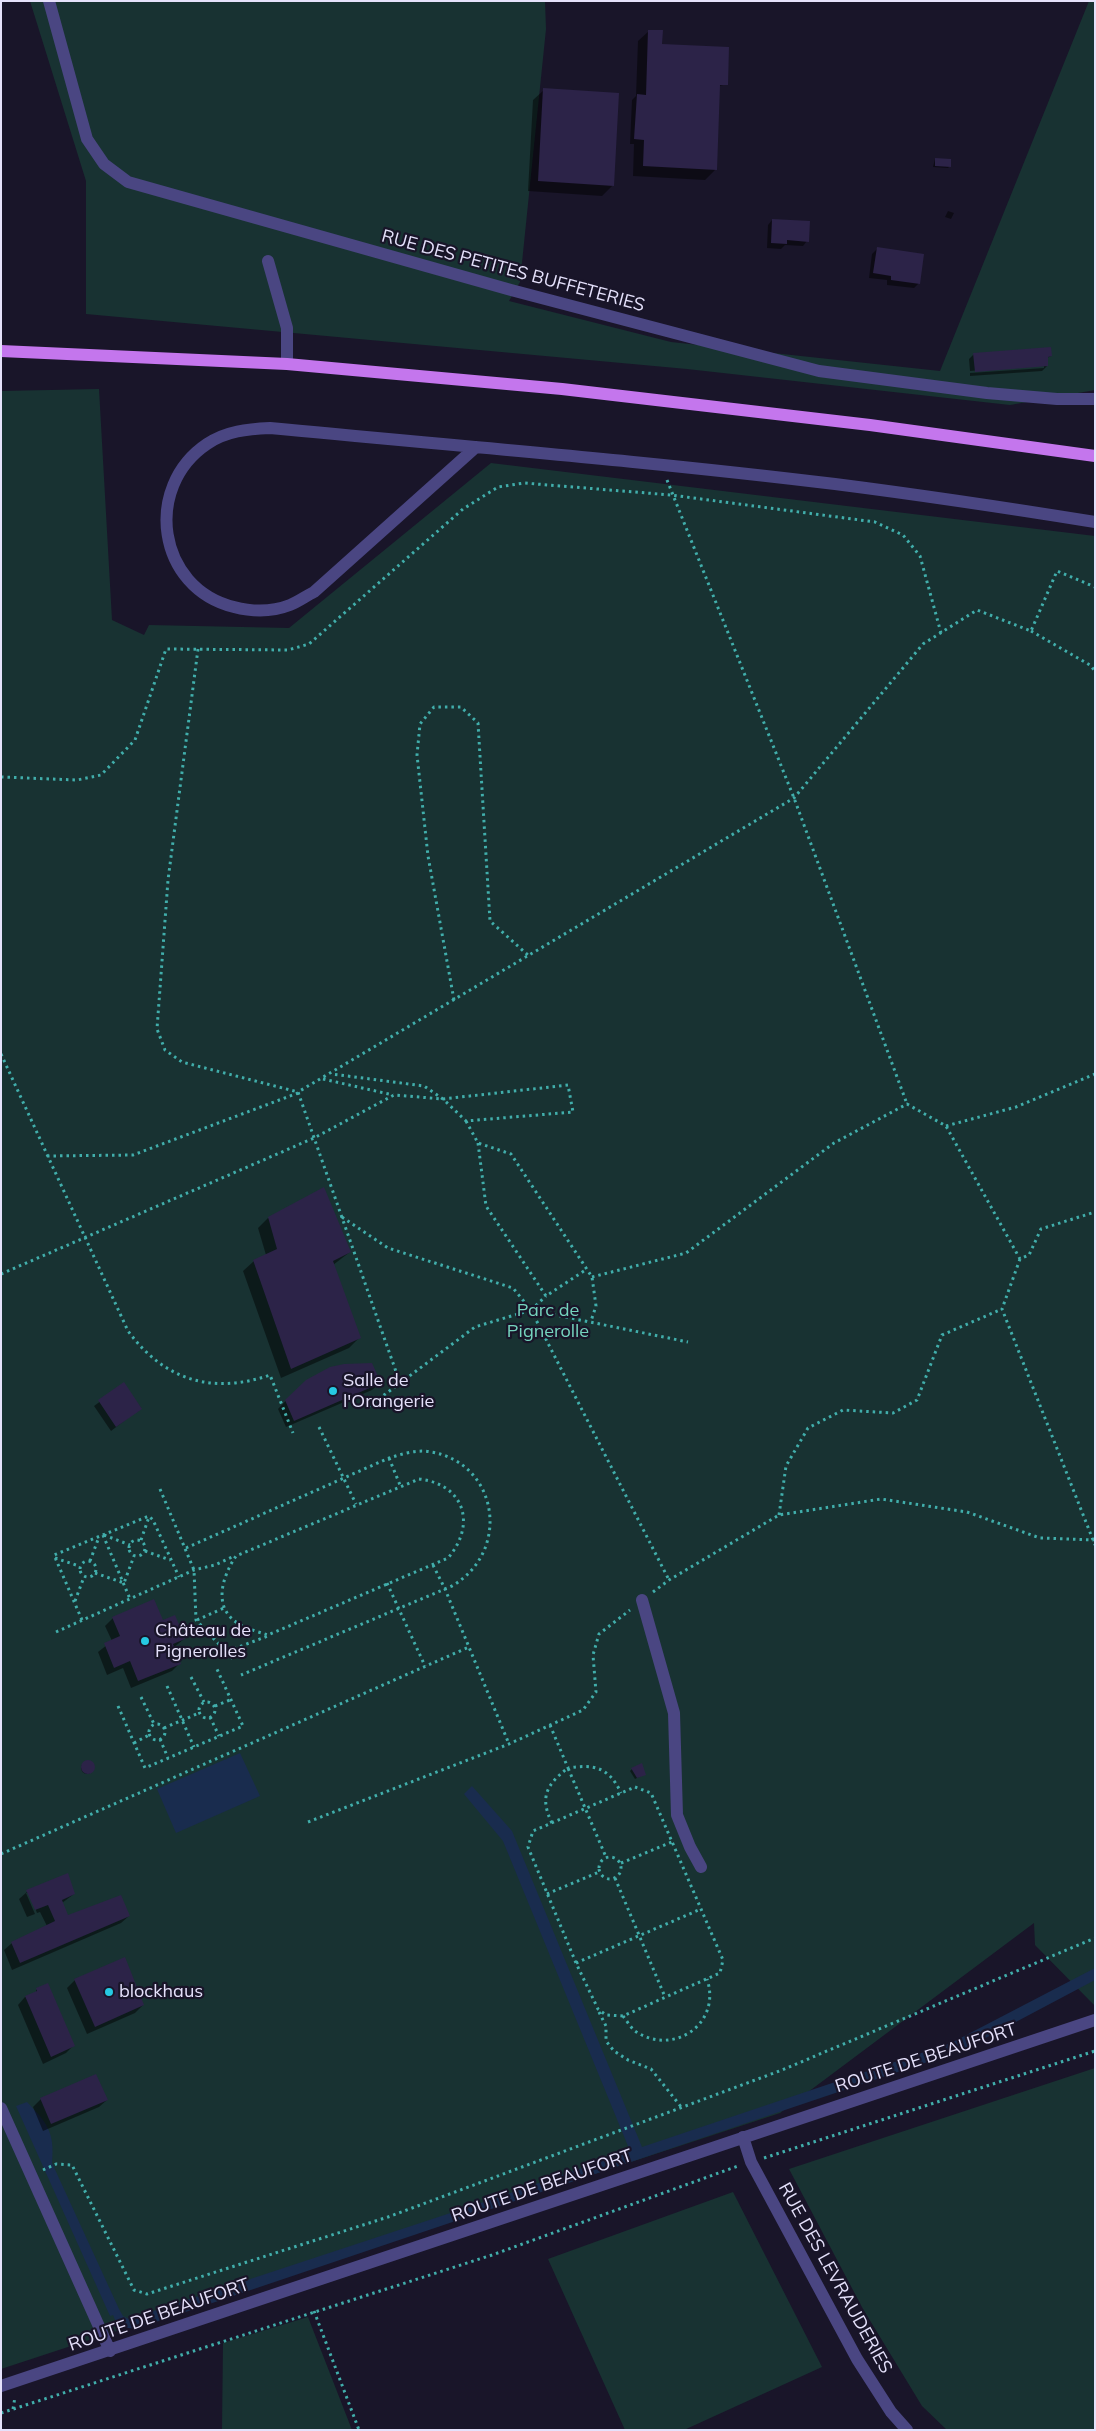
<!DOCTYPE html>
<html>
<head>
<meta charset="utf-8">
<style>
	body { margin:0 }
	#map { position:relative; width:1096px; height:2431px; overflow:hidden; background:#191529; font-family:Mulish,sans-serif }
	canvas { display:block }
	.frame { position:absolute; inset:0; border:2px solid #e5e1fb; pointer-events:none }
</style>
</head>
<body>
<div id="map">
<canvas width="1096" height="2431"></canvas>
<div class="frame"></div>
</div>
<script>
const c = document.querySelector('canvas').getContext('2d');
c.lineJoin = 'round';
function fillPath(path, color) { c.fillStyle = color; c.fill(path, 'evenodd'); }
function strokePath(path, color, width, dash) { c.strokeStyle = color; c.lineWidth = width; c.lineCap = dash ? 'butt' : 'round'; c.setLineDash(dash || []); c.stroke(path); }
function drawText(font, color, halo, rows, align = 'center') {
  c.font = font + ' Mulish,sans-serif'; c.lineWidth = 4.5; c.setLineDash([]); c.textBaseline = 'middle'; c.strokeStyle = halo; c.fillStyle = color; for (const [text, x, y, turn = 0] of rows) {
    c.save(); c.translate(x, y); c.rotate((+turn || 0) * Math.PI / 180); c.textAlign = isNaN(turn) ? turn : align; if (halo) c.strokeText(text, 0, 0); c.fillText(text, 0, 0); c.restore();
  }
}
fillPath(new Path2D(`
	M 30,1 L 545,1 L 546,29 L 520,282 L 509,301 L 671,342 L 940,371 L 1089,1 L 1095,1 L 1095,390 L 1010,405 L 687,369 L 86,314 L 86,181 Z
	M 99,389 L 112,620 L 144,635 L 149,625 L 289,628 L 491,463 L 1095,536 L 1095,2006 L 1035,1945 L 1034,1923 L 780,2113 L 1,2369 L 1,391 Z
	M 1095,2068 L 1095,2430 L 947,2430 L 922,2406 L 863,2309 L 789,2169 Z
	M 733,2192 L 822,2367 L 684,2430 L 625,2430 L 548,2259 Z
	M 308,2317 L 352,2430 L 222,2430 L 223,2343 Z`), '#183232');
fillPath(new Path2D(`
	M 240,1753 L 260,1796 L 176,1833 L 157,1789 Z
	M 472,1786 L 512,1831 L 642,2147 L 951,2043 L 1095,1968 L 1095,1980 L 963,2050 L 144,2326 C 131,2330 118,2330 113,2315 L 110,2316 L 16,2106 L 27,2102 C 47,2123 55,2132 52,2163 L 119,2309 L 123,2316 L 129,2319 L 496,2198 L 630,2151 L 503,1841 L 464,1794 Z`), '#192c4e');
fillPath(new Path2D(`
	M 649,31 L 660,45 L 727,84 L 719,86 L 715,170 L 705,180 L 633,176 L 634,144 L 630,144 L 632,100 L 636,96 L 638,41 Z
	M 544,90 L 613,185 L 602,196 L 528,191 L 533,100 Z
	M 935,159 L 950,166 L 948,168 L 933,167 Z
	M 948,211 L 954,213 L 951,219 L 945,217 Z
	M 772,220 L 807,241 L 803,246 L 785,245 L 781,249 L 767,248 L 768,225 Z
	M 877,249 L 919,283 L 914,288 L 887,285 L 887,280 L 869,278 L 872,254 Z
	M 974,354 L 1051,356 L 1047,358 L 1047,366 L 1042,371 L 970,376 L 970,373 L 1044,368 L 1044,365 L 970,371 L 969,359 Z
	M 268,1218 L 350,1252 L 333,1265 L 359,1338 L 349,1348 L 281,1378 L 243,1271 L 254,1261 L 266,1255 L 258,1228 Z
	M 380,1383 L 372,1390 L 286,1427 L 278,1409 L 295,1391 Z
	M 124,1384 L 141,1408 L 111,1431 L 94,1406 Z
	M 113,1618 L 184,1639 L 173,1648 L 180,1663 L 172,1671 L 131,1688 L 123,1668 L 107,1675 L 98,1652 L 112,1641 L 105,1626 Z
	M81 1768a6 6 0 1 1 12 0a6 6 0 1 1-12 0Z
	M 632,1769 L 645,1774 L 635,1779 L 630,1771 Z
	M 27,1892 L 74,1894 L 62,1903 L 68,1917 L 129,1916 L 121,1923 L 12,1970 L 4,1950 L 12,1943 L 47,1926 L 40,1912 L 37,1913 L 29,1893 L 26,1893 L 35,1914 L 27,1917 L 19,1899 Z
	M 75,1980 L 143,2005 L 135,2013 L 87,2034 L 67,1988 Z
	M 36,1989 L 74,2045 L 66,2053 L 43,2064 L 18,2005 L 25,1997 L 36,1993 Z
	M 41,2099 L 107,2100 L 99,2107 L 43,2131 L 33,2107 Z`), '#0007');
fillPath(new Path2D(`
	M 648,30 L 663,30 L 662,44 L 729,47 L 728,85 L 720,85 L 717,170 L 643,166 L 644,140 L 634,139 L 637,94 L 646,95 Z
	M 543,88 L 619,93 L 614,186 L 538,181 Z
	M 935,158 L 951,159 L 951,167 L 935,166 Z
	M 772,219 L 810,221 L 809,242 L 787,240 L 787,244 L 771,243 Z
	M 877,247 L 924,254 L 920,284 L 891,280 L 891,276 L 873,273 Z
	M 1051,347 L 1052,356 L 1048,357 L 1048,366 L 975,372 L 973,353 Z
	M 324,1187 L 351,1252 L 333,1261 L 361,1338 L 291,1369 L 253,1260 L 277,1249 L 268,1217 Z
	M 372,1363 L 381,1383 L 294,1421 L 285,1400 L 306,1380 L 330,1367 L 344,1364 Z
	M 124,1382 L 142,1409 L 116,1427 L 98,1400 Z
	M 154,1599 L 163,1620 L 175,1615 L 185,1639 L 173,1644 L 181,1664 L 138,1681 L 130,1661 L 114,1668 L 104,1643 L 120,1636 L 112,1617 Z
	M81 1767a7 7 0 1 1 14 0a7 7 0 1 1-14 0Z
	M 642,1763 L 646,1775 L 637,1778 L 631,1768 Z
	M 68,1873 L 75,1894 L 62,1900 L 68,1915 L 121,1895 L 130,1916 L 20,1963 L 11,1942 L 55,1921 L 48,1905 L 35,1910 L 26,1890 Z
	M 125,1957 L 144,2005 L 95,2027 L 74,1979 Z
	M 48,1983 L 75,2046 L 51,2057 L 25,1996 L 37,1991 L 36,1988 Z
	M 96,2074 L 108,2100 L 51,2124 L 40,2098 Z`), '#2c2348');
strokePath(new Path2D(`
	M 667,480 L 794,798 L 907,1104
	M 1031,631 L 1090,665 L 1095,671
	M 198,649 L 168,880 L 157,1029 L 165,1050 L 182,1062 L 298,1092
	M 1,777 L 77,780 L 101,775 L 135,740 L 166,649 L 288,650 L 309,644 L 463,509 L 498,487 L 524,483 L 671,495 L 875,522 L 903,535 L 920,556 L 941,633
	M 454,1000 L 428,856 L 417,755 L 420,724 L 434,707 L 461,707 L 478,723 L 490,921 L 529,956
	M 1,1054 L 128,1331 C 164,1380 212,1395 270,1375 L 293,1433
	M 323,1079 L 393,1095
	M 466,1121 L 478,1143 L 511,1154 L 592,1277 L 596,1306 L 591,1321
	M 946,1126 L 1016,1107 L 1095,1074
	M 478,1143 L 486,1206 L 546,1296 L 587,1269
	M 47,1156 L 133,1155 L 298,1093
	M 342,1217 L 388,1248 L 513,1288 L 531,1310 L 669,1580
	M 1020,1259 L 1002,1309 L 1095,1545
	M 1,1274 L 314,1138 L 394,1095 L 443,1099 L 568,1085 L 573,1112 L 466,1121 L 443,1099 L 424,1086 L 332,1074
	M 592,1277 L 686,1253 L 834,1143 L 907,1104 L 946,1126 L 1020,1259 L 1029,1255 L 1041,1229 L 1095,1212
	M 531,1310 L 546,1296
	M 400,1383 L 298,1092 L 794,798 L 923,644 L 977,610 L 1031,631 L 1057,571 L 1095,587
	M 368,1407 L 475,1327 L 531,1310 L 688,1342
	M 319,1427 L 356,1504
	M 389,1458 L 400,1485
	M 419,1479 C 464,1484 477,1524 448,1558 L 268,1635 C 259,1632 247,1629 239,1624 C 212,1608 222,1577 236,1556 Z
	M 160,1489 L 194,1570 L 196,1620 L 234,1660
	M 779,1515 L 786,1466 L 808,1428 L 843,1410 L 893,1413 L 917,1400 L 942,1335 L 1002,1309
	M 103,1535 L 130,1599
	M 104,1535 L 130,1545
	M129 1548a8 8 0 1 1 16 0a8 8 0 1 1-16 0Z
	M 141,1540 L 149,1517
	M 186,1548 L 389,1458 C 402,1454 417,1449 431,1452 C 498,1463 512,1551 452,1586 L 241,1675
	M 145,1551 L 170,1560
	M 55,1558 L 79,1566
	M80 1569a8 8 0 1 1 16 0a8 8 0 1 1-16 0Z
	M 90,1561 L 99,1537
	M 433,1565 L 445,1589 L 509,1744
	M 95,1573 L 124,1583 L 134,1556
	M 387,1583 L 425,1666
	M 653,1592 L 669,1580 L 779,1515 L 881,1499 L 967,1512 L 1040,1538 L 1093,1540 L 1095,1538
	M 75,1601 L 84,1577
	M 82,1620 L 54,1555 L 149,1516 L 153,1520 L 179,1577
	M 197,1620 L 224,1608
	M 56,1632 L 194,1570 L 215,1565 L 234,1556
	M 228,1651 L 268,1636
	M 191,1677 L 204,1702
	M 167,1686 L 194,1747
	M 141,1697 L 154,1724
	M199 1710a8 8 0 1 1 16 0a8 8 0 1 1-16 0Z
	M 118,1706 L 145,1768 L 243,1726 L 216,1667
	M 215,1706 L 230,1700
	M 210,1717 L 219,1736
	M149 1732a8 8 0 1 1 16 0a8 8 0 1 1-16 0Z
	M 550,1725 L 568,1768 C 594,1764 609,1767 621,1793
	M 164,1728 L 199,1713
	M 160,1739 L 168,1758
	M 134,1743 L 149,1735
	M 635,1787 L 651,1793 L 723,1960 L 720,1973 L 623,2016 L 606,2015 L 598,2009 L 576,1963 L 528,1847 L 533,1831 Z
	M 308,1822 L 509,1744 L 583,1710 L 596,1692 L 593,1655 L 599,1634 L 630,1610
	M 552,1823 C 539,1797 547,1784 568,1768 L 606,1857
	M 1,1854 L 469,1647
	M599 1868a11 11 0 1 1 22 0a11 11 0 1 1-22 0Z
	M 621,1863 L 672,1842
	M 615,1878 L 665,1997
	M 547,1894 L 599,1872
	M 576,1963 L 701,1909
	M 599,2012 L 606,2026 L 606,2041 L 614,2051 L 628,2060 L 651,2069 L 682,2108
	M 623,2016 C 627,2021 631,2028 635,2031 C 673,2057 722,2024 707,1979
	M 764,2158 L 1095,2051
	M 43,2170 L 56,2164 L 72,2165 L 134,2290 L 147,2294 L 388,2217 L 782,2070 L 1095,1938
	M 314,2311 L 359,2430
	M 13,2409 L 15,2397
	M 1,2413 L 492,2255 L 738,2166`), '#41aeab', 3, [2.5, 4]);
strokePath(new Path2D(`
	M 49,1 L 87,139 L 104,164 L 128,182 L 511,290 L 819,371 L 987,393 L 1057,399 L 1095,399
	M 268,261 L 287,328 L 287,364
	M 476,447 L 314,592 C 306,596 298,602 290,605 C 272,612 253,612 234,607 C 157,588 143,487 207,444 C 226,431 248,429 270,428 C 458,446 647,461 835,484 C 921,495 1008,508 1095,522
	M 642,1600 L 674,1713 L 677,1815 L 690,1847 L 701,1867
	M 1,2108 L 110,2351
	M 743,2137 L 751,2162 L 857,2359 L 891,2412 L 907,2430
	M 1,2386 L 1095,2020`), '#4a4682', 12);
strokePath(new Path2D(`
	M 1,351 L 287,364 L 562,389 L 870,425 L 1095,456`), '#c476ed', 12);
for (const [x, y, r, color] of [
	[333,1391,5,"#26c9e2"],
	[145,1641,5,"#26c9e2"],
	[109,1992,5,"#26c9e2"]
]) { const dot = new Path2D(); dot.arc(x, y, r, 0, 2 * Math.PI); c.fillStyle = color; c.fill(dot); strokePath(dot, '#191529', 2); }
drawText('18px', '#e5e1fb', '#191529', [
	["RUE DES PETITES BUFFETERIES",513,271,15],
	["ROUTE DE BEAUFORT",926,2058,-18],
	["ROUTE DE BEAUFORT",542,2186,-19],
	["RUE DES LEVRAUDERIES",835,2278,61],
	["ROUTE DE BEAUFORT",159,2315,-19]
]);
drawText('18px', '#75d3be', '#191529', [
	["Parc de",548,1311],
	["Pignerolle",548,1332]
]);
drawText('18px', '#e5e1fb', '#191529', [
	["Salle de",343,1381],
	["l'Orangerie",343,1402],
	["Château de",155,1631],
	["Pignerolles",155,1652],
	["blockhaus",119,1992]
], 'left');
</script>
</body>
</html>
